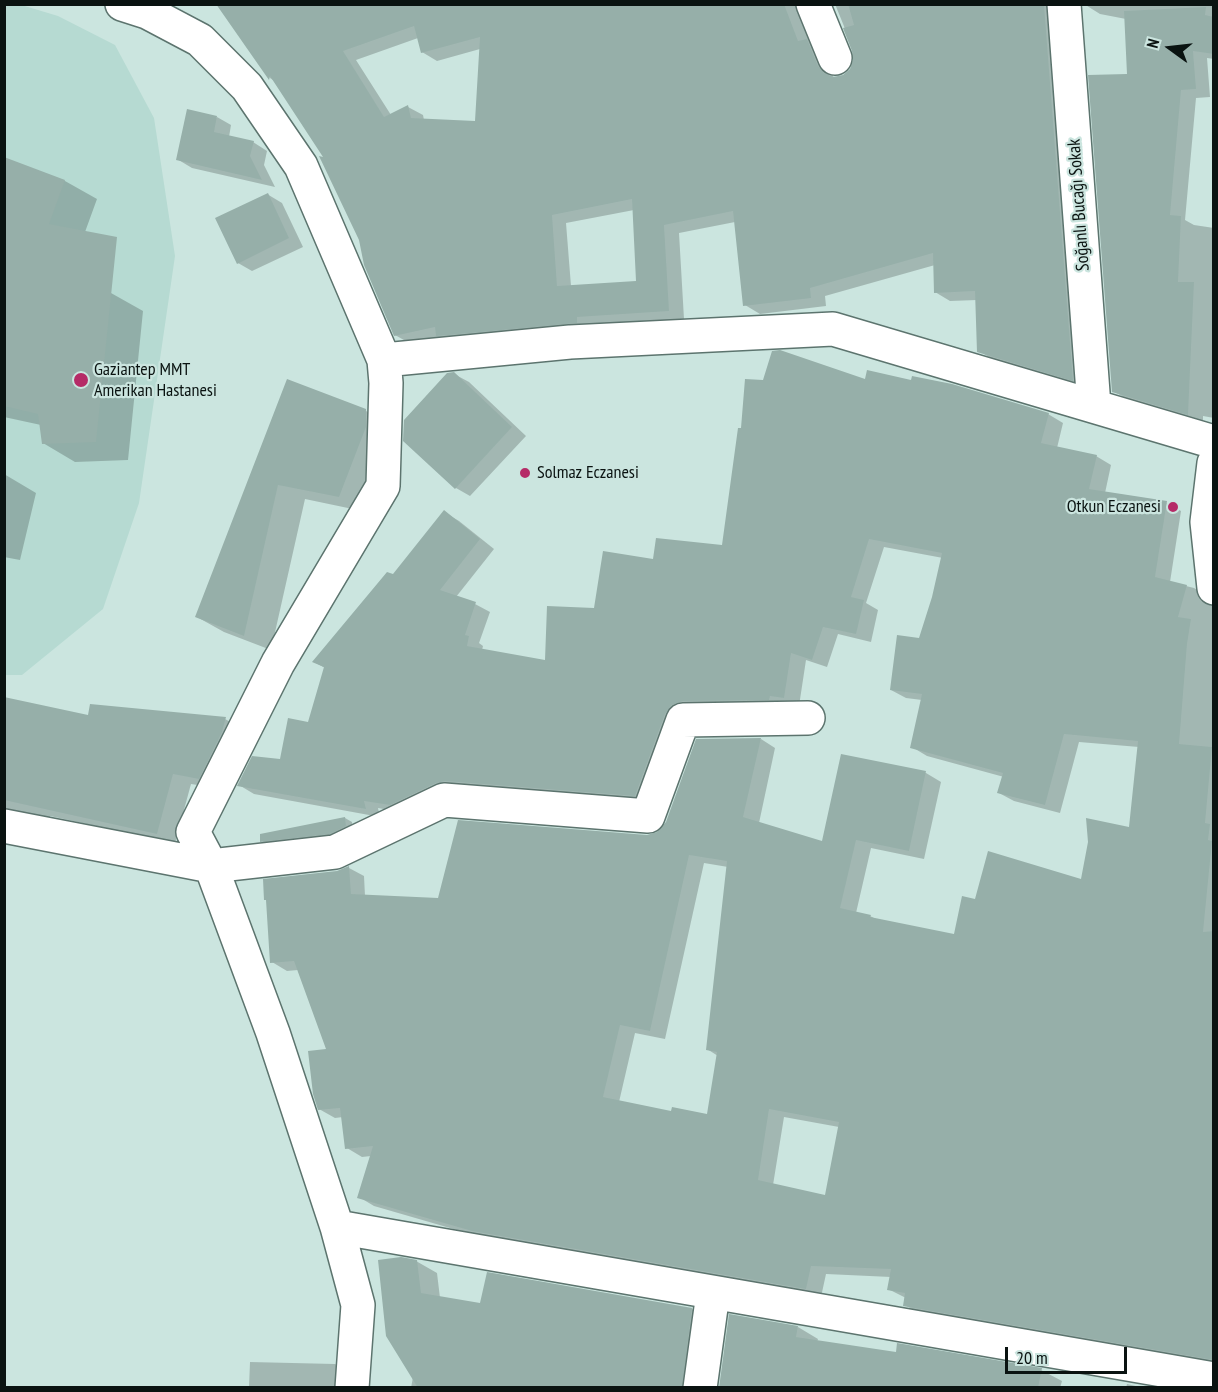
<!DOCTYPE html>
<html>
<head>
<meta charset="utf-8">
<style>
	body { margin:0 }
	#map { position:relative; width:1218px; height:1392px; overflow:hidden; background:#cbe5df; font-family:"PT Sans Narrow",sans-serif }
	canvas { display:block }
	.frame { position:absolute; inset:0; border:6px solid #0a1311; pointer-events:none }
	.north { position:absolute; left:1140px; top:18px; width:60px; height:60px; -webkit-text-stroke:4px #cbe5df; paint-order:stroke; rotate:285deg; font-size:16px; font-weight:700; line-height:24px; text-align:center; color:#0a1311 }
	.north::after { content:''; display:block; margin:auto; width:21px; height:27px; background:#0a1311; clip-path:polygon(50% 0,100% 100%,50% 72%,0 100%) }
	.scale { position:absolute; left:1005px; top:1347px; width:122px; height:27px; box-sizing:border-box; border:3px solid #0a1311; border-top:0; padding-left:8px; font-size:18px; line-height:21px; white-space:nowrap; color:#0a1311; -webkit-text-stroke:4px #cbe5df; paint-order:stroke }
</style>
</head>
<body>
<div id="map">
<canvas width="1218" height="1392"></canvas>
<div class="frame"></div>
<div class="north">N</div>
<div class="scale">20 m</div>
</div>
<script>
const c = document.querySelector('canvas').getContext('2d');
c.lineJoin = 'round';
function fillPath(path, color) { c.fillStyle = color; c.fill(path, 'evenodd'); }
function strokePath(path, color, width, dash) { c.strokeStyle = color; c.lineWidth = width; c.lineCap = dash ? 'butt' : 'round'; c.setLineDash(dash || []); c.stroke(path); }
function drawText(font, color, halo, rows, align = 'center') {
  c.font = font + ' "PT Sans Narrow",sans-serif'; c.lineWidth = 4.5; c.setLineDash([]); c.textBaseline = 'middle'; c.strokeStyle = halo; c.fillStyle = color; for (const [text, x, y, turn = 0] of rows) {
    c.save(); c.translate(x, y); c.rotate((+turn || 0) * Math.PI / 180); c.textAlign = isNaN(turn) ? turn : align; if (halo) c.strokeText(text, 0, 0); c.fillText(text, 0, 0); c.restore();
  }
}
fillPath(new Path2D(`
	M 18,4 L 58,16 L 115,45 L 154,118 L 175,256 L 139,503 L 103,609 L 22,675 L 5,675 L 4,5 Z`), '#b6dad2');
fillPath(new Path2D(`
	M 223,4 L 812,4 L 810,21 L 834,78 L 842,77 L 851,70 L 855,60 L 854,51 L 835,4 L 1062,4 L 1088,388 L 994,360 L 979,351 L 977,300 L 950,301 L 935,292 L 935,265 L 825,296 L 826,306 L 760,314 L 745,305 L 735,222 L 679,233 L 684,319 L 591,325 L 453,343 L 441,337 L 411,344 L 395,335 L 360,240 L 326,159 L 276,82 L 270,78 L 220,7 ZM 418,38 L 422,52 L 437,61 L 480,49 L 476,122 L 424,120 L 423,115 L 408,107 L 391,115 L 356,60 ZM 634,210 L 638,282 L 571,286 L 566,223 Z
	M 1214,4 L 1214,59 L 1207,58 L 1210,97 L 1196,98 L 1185,220 L 1194,225 L 1214,228 L 1214,418 L 1203,416 L 1203,422 L 1129,400 L 1113,391 L 1129,76 L 1126,19 L 1100,14 L 1084,4 Z
	M 217,117 L 231,125 L 229,137 L 253,142 L 267,151 L 264,165 L 275,187 L 192,168 L 177,159 Z
	M 4,159 L 65,181 L 97,199 L 81,243 L 4,215 Z
	M 267,194 L 282,203 L 303,247 L 252,271 L 238,263 Z
	M 4,265 L 111,293 L 143,311 L 128,460 L 75,462 L 43,443 L 41,425 L 4,417 Z
	M 454,374 L 469,382 L 526,436 L 470,496 L 456,488 Z
	M 288,381 L 366,411 L 393,427 L 367,512 L 305,499 L 271,650 L 224,632 L 197,617 Z
	M 866,381 L 1048,414 L 1063,423 L 1057,448 L 1096,456 L 1111,465 L 1105,493 L 1166,503 L 1181,511 L 1170,582 L 1194,588 L 1210,597 L 1214,608 L 1214,1365 L 920,1314 L 905,1305 L 906,1298 L 888,1289 L 891,1277 L 826,1274 L 821,1297 L 488,1239 L 374,1206 L 359,1197 L 371,1156 L 362,1157 L 347,1148 L 343,1117 L 335,1118 L 319,1109 L 328,1050 L 298,970 L 287,971 L 272,962 L 337,872 L 349,868 L 364,876 L 365,896 L 440,899 L 658,833 L 761,739 L 775,748 L 759,823 L 823,842 L 842,755 L 926,773 L 941,782 L 924,859 L 871,848 L 856,913 L 870,916 L 876,919 L 955,935 L 976,901 L 1082,881 L 1131,829 L 1139,747 L 1079,742 L 1060,813 L 1014,801 L 999,793 L 1004,777 L 927,756 L 912,747 L 922,700 L 906,698 L 891,690 L 920,639 L 934,598 L 943,558 L 884,547 L 866,603 L 878,610 L 871,642 L 838,634 L 827,667 L 806,660 L 799,706 L 699,709 L 650,804 L 406,813 L 378,808 L 380,817 L 254,794 L 239,785 L 281,761 L 309,724 L 325,668 L 314,662 L 393,575 L 444,512 L 459,521 L 494,549 L 456,597 L 475,604 L 490,612 L 479,643 L 483,646 L 482,650 L 546,661 L 595,609 L 654,561 L 723,546 ZM 704,863 L 728,867 L 707,1049 L 718,1056 L 708,1116 L 673,1113 L 619,1102 L 635,1033 L 665,1039 ZM 784,1117 L 839,1127 L 826,1197 L 773,1185 Z
	M 4,474 L 36,493 L 20,560 L 4,557 Z
	M 4,699 L 89,716 L 225,719 L 243,729 L 217,788 L 191,784 L 175,843 L 50,816 L 49,821 L 4,818 Z
	M 345,818 L 352,822 L 352,830 L 337,837 L 269,845 L 262,841 Z
	M 416,1261 L 437,1273 L 440,1298 L 482,1305 L 692,1309 L 712,1321 L 703,1388 L 411,1388 L 413,1377 Z
	M 798,1327 L 818,1339 L 817,1342 L 897,1354 L 1041,1370 L 1062,1381 L 1060,1388 L 720,1388 Z
	M 250,1362 L 335,1364 L 349,1372 L 348,1388 L 249,1388 Z
	M 1127,1384 L 1144,1388 L 1126,1388 Z`), '#0003');
fillPath(new Path2D(`
	M 216,4 L 784,4 L 798,41 L 807,39 L 818,66 L 824,73 L 833,77 L 843,75 L 850,69 L 853,61 L 852,51 L 843,28 L 854,25 L 848,4 L 1044,4 L 1073,381 L 977,352 L 975,291 L 934,293 L 933,253 L 810,288 L 811,298 L 743,306 L 733,211 L 664,225 L 669,311 L 577,317 L 577,323 L 448,335 L 436,336 L 435,327 L 394,336 L 364,265 L 359,240 L 319,156 L 323,157 L 270,76 L 269,80 ZM 414,26 L 421,53 L 480,37 L 475,121 L 411,118 L 408,105 L 384,117 L 343,51 ZM 632,199 L 636,281 L 557,286 L 552,215 Z
	M 1206,7 L 1205,15 L 1214,17 L 1214,54 L 1193,51 L 1196,89 L 1181,90 L 1170,215 L 1181,216 L 1178,282 L 1194,282 L 1188,415 L 1112,392 L 1088,75 L 1127,74 L 1124,11 Z
	M 187,109 L 217,116 L 214,132 L 254,141 L 250,156 L 262,180 L 176,160 Z
	M 4,157 L 65,180 L 49,224 L 117,237 L 96,442 L 42,444 L 38,414 L 4,406 Z
	M 268,193 L 289,238 L 237,264 L 215,218 Z
	M 780,350 L 865,379 L 867,370 L 911,380 L 912,376 L 952,384 L 1049,413 L 1041,443 L 1097,455 L 1089,489 L 1167,501 L 1155,577 L 1187,585 L 1178,617 L 1191,619 L 1187,644 L 1179,744 L 1212,747 L 1205,823 L 1210,824 L 1208,840 L 1212,841 L 1203,932 L 1214,931 L 1214,1360 L 903,1306 L 905,1293 L 887,1290 L 891,1269 L 811,1266 L 806,1289 L 472,1231 L 357,1198 L 373,1146 L 345,1149 L 340,1108 L 318,1110 L 313,1094 L 308,1051 L 326,1049 L 294,961 L 270,963 L 266,900 L 264,900 L 263,879 L 337,871 L 349,866 L 351,894 L 438,898 L 458,820 L 647,835 L 657,832 L 666,822 L 696,739 L 761,738 L 743,817 L 822,841 L 841,754 L 926,771 L 909,851 L 856,840 L 840,908 L 871,915 L 870,917 L 954,934 L 962,896 L 975,899 L 988,851 L 1081,879 L 1088,842 L 1086,818 L 1129,827 L 1138,741 L 1064,734 L 1045,805 L 997,793 L 1003,773 L 910,748 L 922,694 L 890,690 L 897,635 L 919,638 L 932,597 L 942,553 L 869,539 L 851,597 L 864,600 L 856,634 L 823,627 L 812,660 L 791,653 L 784,698 L 770,696 L 769,700 L 683,701 L 672,705 L 665,714 L 635,796 L 445,781 L 436,783 L 390,805 L 364,801 L 366,809 L 237,786 L 252,756 L 280,759 L 288,718 L 308,722 L 324,667 L 312,662 L 387,572 L 393,574 L 444,510 L 480,539 L 440,590 L 476,602 L 465,635 L 469,636 L 467,646 L 545,660 L 547,606 L 594,608 L 603,551 L 653,559 L 656,538 L 722,545 L 738,428 L 741,428 L 745,379 L 763,380 L 772,351 ZM 689,855 L 727,861 L 706,1050 L 717,1052 L 707,1114 L 672,1107 L 671,1111 L 603,1097 L 620,1025 L 650,1031 ZM 769,1109 L 839,1122 L 825,1195 L 758,1180 Z
	M 454,372 L 512,427 L 455,489 L 403,441 L 404,420 L 447,373 Z
	M 287,379 L 366,409 L 366,427 L 339,497 L 278,485 L 244,636 L 195,617 Z
	M 4,697 L 88,715 L 90,704 L 226,717 L 222,732 L 199,779 L 173,774 L 157,834 L 4,800 Z
	M 345,817 L 346,826 L 330,834 L 260,842 L 260,834 Z
	M 401,1257 L 417,1260 L 421,1293 L 480,1303 L 487,1272 L 692,1308 L 682,1388 L 418,1388 L 386,1336 L 378,1260 Z
	M 729,1314 L 798,1326 L 796,1337 L 896,1352 L 897,1343 L 1042,1368 L 1038,1388 L 719,1388 Z`), '#96afa9');
const street = new Path2D(`
	M 122,4 L 147,12 L 200,40 L 247,87 L 301,166 L 384,360 L 386,383 L 383,486 L 278,663 L 193,832 L 211,866 L 335,852 L 444,800 L 648,816 L 683,720 L 808,718
	M 813,4 L 835,58
	M 1064,4 L 1094,406
	M 384,360 L 570,342 L 833,329 L 1214,442
	M 1214,463 L 1207,522 L 1214,588
	M 4,826 L 211,866 L 273,1033 L 337,1227 L 358,1305 L 352,1388
	M 337,1227 L 1214,1379
	M 700,1388 L 713,1293`);
strokePath(street, '#5c746e', 36);
strokePath(street, '#fff', 33);
for (const [x, y, r, color] of [
	[81,380,8,"#b52b67"],
	[525,473,6,"#b52b67"],
	[1173,507,6,"#b52b67"]
]) { const dot = new Path2D(); dot.arc(x, y, r, 0, 2 * Math.PI); c.fillStyle = color; c.fill(dot); strokePath(dot, '#cbe5df', 2); }
drawText('18px', '#0a1311', '#cbe5df', [
	["Soğanlı Bucağı Sokak",1079,205,-94]
]);
drawText('18px', '#0a1311', '#cbe5df', [
	["Gaziantep MMT",94,370],
	["Amerikan Hastanesi",94,391],
	["Solmaz Eczanesi",537,473],
	["Otkun Eczanesi",1161,507,"right"]
], 'left');
</script>
</body>
</html>
